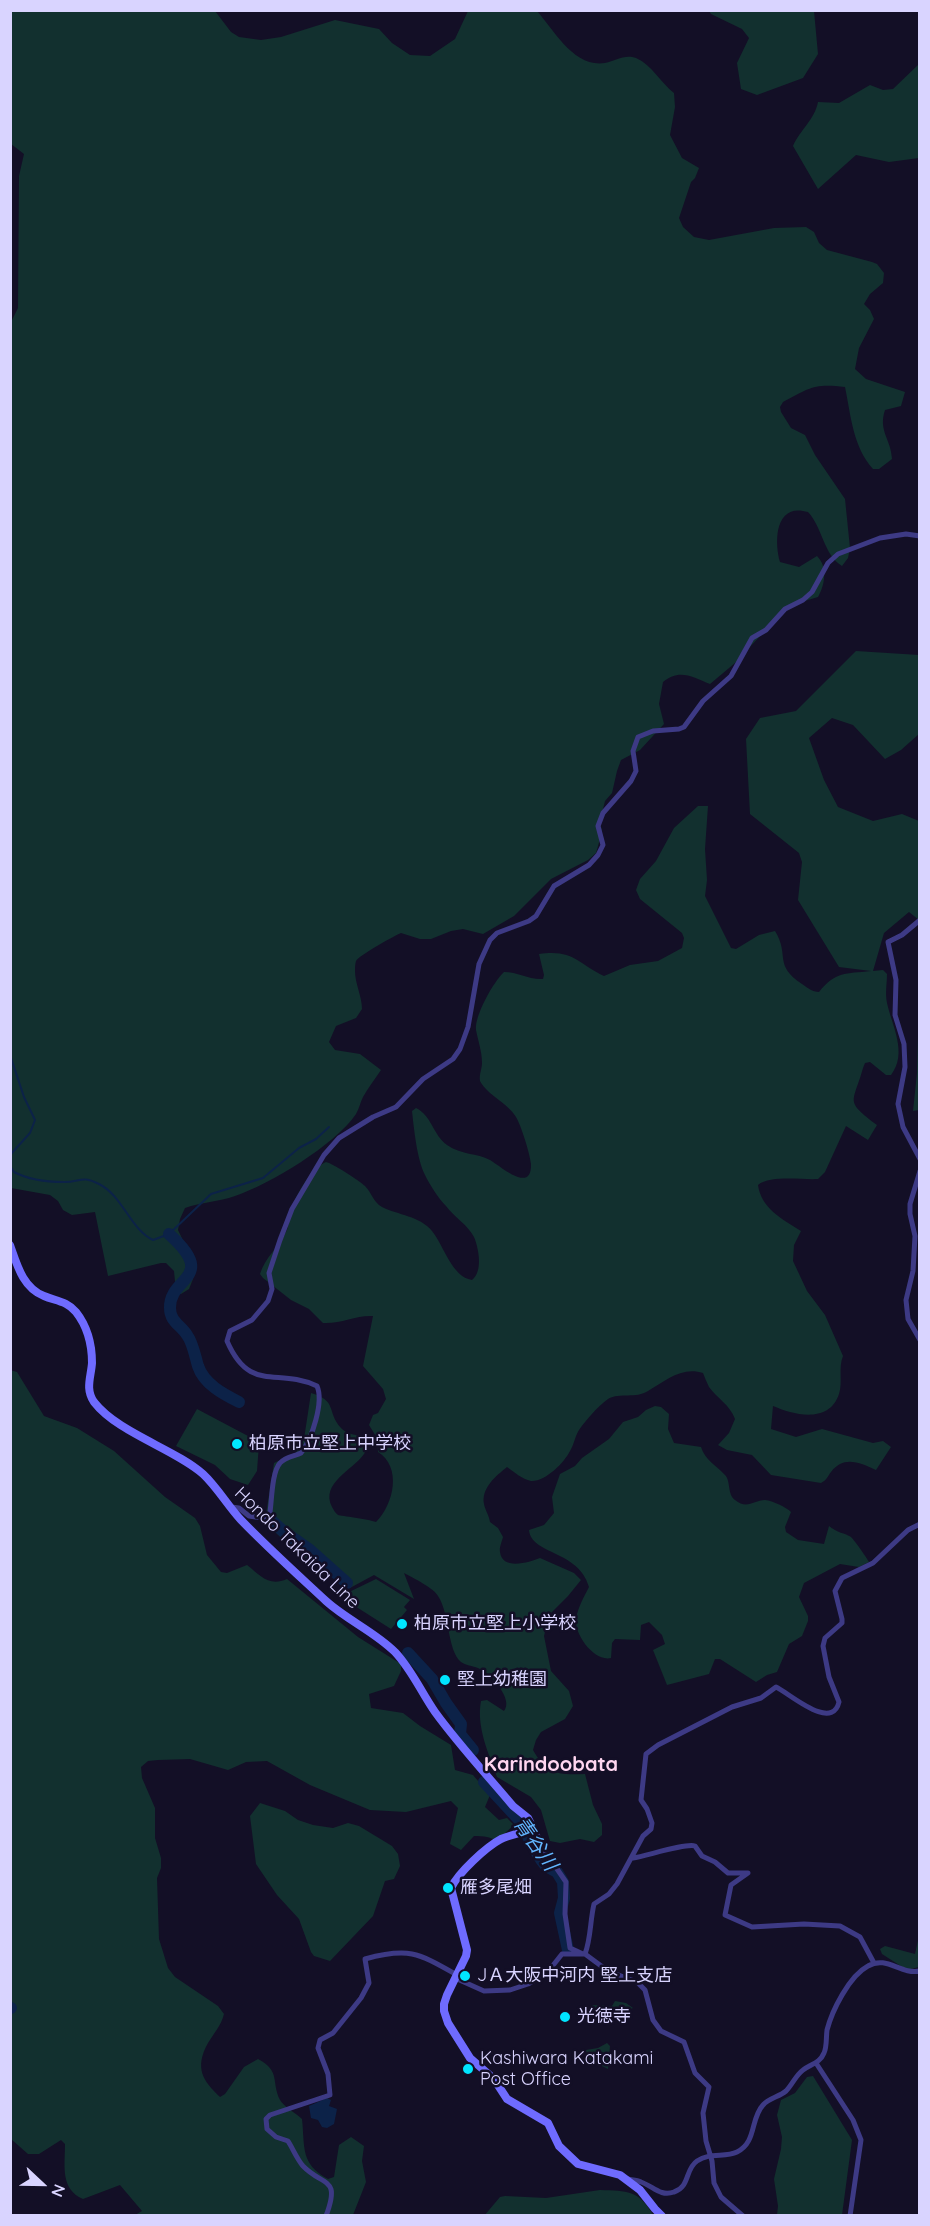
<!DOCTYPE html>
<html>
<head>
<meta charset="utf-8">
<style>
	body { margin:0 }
	#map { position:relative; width:930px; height:2226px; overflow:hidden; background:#130f26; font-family:Quicksand,sans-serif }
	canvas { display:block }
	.frame { position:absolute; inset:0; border:12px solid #d9d4ff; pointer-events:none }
	.north { position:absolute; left:12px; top:2154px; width:60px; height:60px; -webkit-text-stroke:4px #130f26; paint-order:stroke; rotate:112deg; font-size:16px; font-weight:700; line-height:24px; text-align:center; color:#d9d4ff }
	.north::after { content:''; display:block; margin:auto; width:21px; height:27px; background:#d9d4ff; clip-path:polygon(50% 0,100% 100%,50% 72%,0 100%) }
</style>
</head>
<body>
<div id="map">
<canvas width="930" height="2226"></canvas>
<div class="frame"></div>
<div class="north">N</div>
</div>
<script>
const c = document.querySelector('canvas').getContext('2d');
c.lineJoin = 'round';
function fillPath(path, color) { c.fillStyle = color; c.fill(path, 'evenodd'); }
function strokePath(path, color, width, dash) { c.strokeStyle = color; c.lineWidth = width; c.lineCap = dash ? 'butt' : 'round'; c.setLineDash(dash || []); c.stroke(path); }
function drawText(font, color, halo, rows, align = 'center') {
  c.font = font + ' Quicksand,"Noto Sans JP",sans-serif'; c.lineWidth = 5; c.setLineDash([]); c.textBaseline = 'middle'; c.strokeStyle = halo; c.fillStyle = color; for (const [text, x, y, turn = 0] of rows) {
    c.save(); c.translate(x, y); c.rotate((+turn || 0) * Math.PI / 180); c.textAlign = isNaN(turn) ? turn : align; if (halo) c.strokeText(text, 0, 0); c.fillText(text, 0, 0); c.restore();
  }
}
fillPath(new Path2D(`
	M 11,11 L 215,11 L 231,32 L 239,37 L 261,40 L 281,37 L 335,20 L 379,29 L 392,43 L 410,55 L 430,56 L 455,39 L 468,11 L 537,11 C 554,30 574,68 605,63 C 616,61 624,54 636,58 C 652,65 661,83 674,93 L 675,107 L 670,135 L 682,158 L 699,168 L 695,178 L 691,182 L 679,218 L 683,227 L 694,237 L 709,240 L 774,228 L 806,227 L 814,232 L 819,243 L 827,250 L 872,262 L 877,264 L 884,273 L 883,283 L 870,294 L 864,304 L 870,310 L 874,319 L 859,348 L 855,369 L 866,379 L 905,392 L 901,406 L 885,410 C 878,431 891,439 892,459 L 879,469 L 873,469 C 853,447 851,416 845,387 C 814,383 809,388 783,402 L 780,407 L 781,412 L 791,428 L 805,435 L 815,455 L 845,499 L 850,548 L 848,558 L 842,566 C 823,554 823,528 808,512 C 775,502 774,541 780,562 L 799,567 L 817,556 C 828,567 825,585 818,597 L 788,606 L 735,663 L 710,684 C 693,677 679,668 663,682 L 659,704 L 664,724 L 640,750 L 621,760 L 617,771 L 612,793 L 605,801 L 600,821 L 602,832 L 596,853 L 588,860 L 551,879 L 514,916 L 483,934 L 463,929 L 451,931 L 431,939 L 420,939 L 401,933 C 394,936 358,956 356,961 C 355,964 355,968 355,971 C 355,984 362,996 362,1009 L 356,1018 L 336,1026 L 329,1042 L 335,1050 L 360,1054 L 381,1070 C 375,1079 368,1088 363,1097 C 360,1103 359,1109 356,1114 C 335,1145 270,1184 235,1196 C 219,1202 201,1202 185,1208 L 180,1219 L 178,1230 L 194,1263 L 193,1279 L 189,1289 L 181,1294 L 176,1292 L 174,1271 L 166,1263 L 161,1263 L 108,1276 L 95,1212 L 72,1215 L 63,1210 L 58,1201 L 50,1195 L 11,1188 L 10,324 L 18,308 L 19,176 L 24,154 L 11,144 Z
	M 709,11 L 814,11 L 818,54 L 803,78 L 757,95 L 741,89 L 737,63 L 749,38 L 742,29 L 711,14 Z
	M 919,64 L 919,158 L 889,162 L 856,155 L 818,189 L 793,146 C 800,130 815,119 818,102 L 839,103 L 870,85 L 883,90 L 893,89 Z
	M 856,651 L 919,655 L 919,734 L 901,750 L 885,759 L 853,725 L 832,718 L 809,738 L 824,780 L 838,807 L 873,821 L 902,814 L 919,821 L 919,920 L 909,912 L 884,933 L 873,971 L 883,970 L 887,974 C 887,983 885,993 887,1003 C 892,1026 908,1053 891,1075 L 886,1075 L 870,1062 L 865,1063 L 863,1068 C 853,1104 844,1100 877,1125 L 868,1140 L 846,1126 L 825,1172 L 818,1179 C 802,1180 770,1175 758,1185 C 761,1208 782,1219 801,1231 L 794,1245 L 793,1261 L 807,1291 L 825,1315 L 843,1356 C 838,1368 843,1382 839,1394 C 829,1424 794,1415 773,1406 L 771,1429 L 796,1437 L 822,1429 L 873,1443 L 883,1441 L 891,1447 L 876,1470 C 860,1463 844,1455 831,1472 C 827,1477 827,1480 821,1483 L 771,1475 L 752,1455 L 727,1450 L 718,1445 L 729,1433 L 735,1419 C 730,1405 717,1398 709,1387 C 707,1383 705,1378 703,1373 C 682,1366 665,1381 648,1391 C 636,1399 620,1392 608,1399 C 598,1406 586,1420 579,1430 C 575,1436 574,1445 570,1451 C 564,1463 545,1482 531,1481 C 522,1479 514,1472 507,1467 C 496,1476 481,1488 484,1504 C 485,1510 489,1515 490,1522 L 498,1528 L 503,1537 C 502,1541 499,1548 500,1552 C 502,1571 530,1562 540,1558 L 574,1573 L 581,1580 L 568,1596 L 549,1615 L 544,1636 L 551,1671 L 569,1691 L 573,1706 L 565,1719 L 541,1732 L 536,1740 L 533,1750 C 547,1775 559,1775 585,1774 L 593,1805 L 602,1824 L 602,1835 L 594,1842 L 580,1839 L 560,1843 L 550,1841 L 541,1810 L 531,1797 L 497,1777 C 489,1754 476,1727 481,1701 L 487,1700 L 504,1711 C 514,1699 490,1673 478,1668 C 473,1666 465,1665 461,1662 C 447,1650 450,1614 438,1596 C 434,1588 413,1578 404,1573 L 414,1599 L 374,1575 L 350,1588 L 317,1562 L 299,1555 L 273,1530 L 266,1514 L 274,1463 L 295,1453 L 304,1439 L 311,1393 C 338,1401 326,1411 341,1428 C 349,1437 364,1434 371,1441 C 369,1445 367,1450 364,1454 C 353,1470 320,1483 332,1507 C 334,1510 335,1513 338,1515 C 341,1516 368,1519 376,1522 C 394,1504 402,1467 378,1452 L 377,1438 L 369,1425 L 373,1415 L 378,1413 L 386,1399 L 383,1389 L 363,1366 L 373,1316 C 356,1315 341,1324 323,1323 L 309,1309 L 291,1300 L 263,1278 L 260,1274 C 265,1257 280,1246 287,1230 C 289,1225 288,1220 289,1216 C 293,1200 310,1168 326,1162 C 332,1163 360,1181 365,1186 C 372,1193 373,1202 382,1207 C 398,1215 420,1216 432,1231 C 444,1246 452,1277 472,1280 C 483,1272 479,1249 474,1237 C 468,1225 454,1217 446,1206 C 438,1198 430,1185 425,1175 C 417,1159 414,1129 412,1111 L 416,1108 C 432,1116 433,1135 447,1145 C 461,1155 477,1153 490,1160 C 499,1165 532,1195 531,1164 C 530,1154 521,1125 516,1117 C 507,1102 488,1096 480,1081 C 479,1074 482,1069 482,1063 C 482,1051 478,1041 476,1030 C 474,1016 494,981 504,972 C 518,972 529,980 543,979 L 544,975 L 539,954 C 573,949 577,963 604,976 L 630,965 L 658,961 L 682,948 L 684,938 L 682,933 L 640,899 L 636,890 L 640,879 L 656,861 L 674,828 L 698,806 L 708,806 L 705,849 L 707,880 L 705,896 L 731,948 L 736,949 L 759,935 L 775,931 C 790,955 773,965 802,984 C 808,988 812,992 819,992 C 836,971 845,974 871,971 L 839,967 L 798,900 L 802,862 L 799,853 L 750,814 L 746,739 L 760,718 L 796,711 Z
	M 919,997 L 919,1110 L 913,1111 L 917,1073 Z
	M 10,1370 L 17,1372 L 44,1416 L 77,1428 L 114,1451 L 165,1497 L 195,1518 L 200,1526 L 207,1555 L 221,1572 L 227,1573 L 247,1565 C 261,1576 269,1587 287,1579 L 358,1637 L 401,1664 L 401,1671 L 394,1686 L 369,1694 L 371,1708 L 403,1713 L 420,1726 L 451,1745 L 455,1770 L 473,1775 L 490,1795 L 485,1807 L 499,1820 L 507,1818 L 514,1825 C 488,1849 501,1835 474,1836 L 461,1850 L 450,1844 L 458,1808 L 451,1801 L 406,1812 L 370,1810 L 310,1785 L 267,1761 L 246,1762 L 228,1770 L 190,1759 L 158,1760 L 148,1761 L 141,1767 L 142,1778 L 155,1808 L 155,1838 L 161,1858 L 161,1868 L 157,1878 L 159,1939 L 168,1968 L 175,1977 L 218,2006 L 224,2014 C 221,2026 214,2033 208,2043 C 194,2068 203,2081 220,2097 L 225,2094 L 244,2067 L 258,2059 C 281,2071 271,2082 280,2100 C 284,2107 296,2113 302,2119 C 305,2147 300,2164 328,2179 L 334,2177 L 339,2145 L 351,2137 L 364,2146 L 362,2161 L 366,2182 L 353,2215 L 135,2215 L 142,2211 L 120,2185 L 83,2199 C 60,2189 65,2166 65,2144 L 61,2140 L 39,2154 L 28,2154 L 11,2139 Z
	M 655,1406 L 661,1407 L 669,1414 L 668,1429 L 674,1443 L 701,1447 C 705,1460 716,1465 725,1475 C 731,1481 727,1494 735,1500 C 747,1510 754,1500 765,1500 C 773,1501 786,1507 791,1512 L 785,1527 L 786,1532 L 798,1540 L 824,1544 L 829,1526 C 837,1533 845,1533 851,1537 C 855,1541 867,1558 869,1562 L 859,1567 L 840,1564 L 804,1583 L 799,1597 L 808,1616 L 808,1621 L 802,1636 L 789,1644 L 777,1672 L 767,1675 L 756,1682 L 720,1659 L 715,1659 L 709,1674 L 667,1685 L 653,1650 L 665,1644 L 662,1635 L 649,1622 L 641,1625 L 640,1640 L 615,1639 L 612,1643 L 611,1658 C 594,1662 574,1634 576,1619 C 578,1607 584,1597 589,1587 C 579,1550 531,1555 529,1530 L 544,1525 L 554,1513 L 552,1497 L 560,1474 L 575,1466 L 582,1458 L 609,1439 L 623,1422 L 638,1417 L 646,1410 Z
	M 197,1409 L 248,1436 L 259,1444 L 257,1471 L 248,1485 L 230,1479 L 215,1465 L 176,1446 Z
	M 376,1579 L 410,1600 L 404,1607 L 407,1610 L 391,1629 L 347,1601 L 345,1594 Z
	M 260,1803 L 285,1811 L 298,1820 L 313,1825 L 333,1828 L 348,1823 L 359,1826 L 392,1846 L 398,1854 L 400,1866 L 394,1879 L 385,1881 L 373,1916 L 330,1961 L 314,1956 L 311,1952 L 299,1919 L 277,1895 L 256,1864 L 250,1816 Z
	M 919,1936 L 919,1967 L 907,1970 L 882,1954 L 880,1949 L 885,1946 L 915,1954 Z
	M 615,2001 L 626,2003 L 633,2008 L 622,2012 L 609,2021 L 597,2017 L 592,2005 L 612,2006 Z
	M 607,2043 L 610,2046 L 608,2069 L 588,2059 L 586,2050 L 598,2048 Z
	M 813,2076 L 852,2140 L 842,2215 L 777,2215 L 778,2206 L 774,2179 L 781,2149 L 782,2137 L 777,2115 L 781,2100 L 795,2093 L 807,2077 Z
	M 600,2190 C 627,2191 639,2190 653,2215 L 484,2216 L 500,2197 L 505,2196 L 546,2198 Z`), '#12302f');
fillPath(new Path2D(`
	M 327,2098 L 331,2100 L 329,2106 L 337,2109 L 334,2124 L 327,2128 L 322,2127 L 318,2120 L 311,2118 L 309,2106 Z`), '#0c2248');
strokePath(new Path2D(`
	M 10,1055 L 24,1097 L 35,1120 L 30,1133 L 10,1155
	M 10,1166 L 14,1172 C 29,1180 46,1182 64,1182 C 81,1182 81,1175 99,1184 C 123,1196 130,1229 153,1240 L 169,1234 L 211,1194 L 263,1178 L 299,1148 L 316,1139 L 329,1127`), '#0c2248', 2);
strokePath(new Path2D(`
	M 169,1234 C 219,1279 169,1276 170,1308 C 170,1322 181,1325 187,1335 C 193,1343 195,1356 198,1366 C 204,1384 223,1394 239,1402
	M 272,1521 L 283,1531 L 310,1550 L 347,1583
	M 408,1653 L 432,1679 L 446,1703 L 461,1724 L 460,1734 L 473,1750
	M 484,1782 L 522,1823 L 531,1843 L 542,1861 L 546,1866 L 557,1872 L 563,1882 L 564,1898 L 560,1913 L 568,1950
	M 10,2008 L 11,2008`), '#0c2248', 12);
strokePath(new Path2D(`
	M 920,920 L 902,935 L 888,942 L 896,980 L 895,1015 L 904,1044 L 905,1067 L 898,1104 L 903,1127 L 920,1159
	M 920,1171 L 910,1204 L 910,1214 L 915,1236 L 913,1271 L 906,1300 L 908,1319 L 920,1340
	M 231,1507 L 239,1508 L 249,1516 L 269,1519 C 272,1505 271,1473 280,1463 C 285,1457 295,1456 301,1453 C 312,1439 324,1402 317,1386 C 277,1367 250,1394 227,1341 L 230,1331 L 252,1320 L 268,1301 L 272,1289 L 269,1273 L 280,1240 L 292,1209 L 324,1155 L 339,1138 L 373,1117 L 396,1107 L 423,1079 L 453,1059 L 460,1049 L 468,1027 L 479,964 L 490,940 L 497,933 L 529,921 L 536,916 L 554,886 L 589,865 L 598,855 L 603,845 L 598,826 L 603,813 L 631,781 L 636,771 L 633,751 L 638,737 L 653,731 L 679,729 L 684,727 L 703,701 L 731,676 L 752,638 L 766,630 L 785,609 L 803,600 L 812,592 L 828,563 L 838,554 L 880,538 L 906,534 L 920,536
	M 531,1824 L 535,1828 L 542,1847 L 566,1882 L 565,1914 L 570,1948 L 583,1954
	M 633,1858 C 646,1856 686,1843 695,1846 L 702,1856 L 715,1862 L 728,1873 L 748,1873 L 731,1885 L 725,1915 L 752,1927 L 804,1924 L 840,1926 L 860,1937 L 874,1963
	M 585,1954 C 591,1938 590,1921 594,1904 L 609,1894 L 617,1884 L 643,1836 L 651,1829 L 652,1823 L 647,1809 L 641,1800 L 646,1754 L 658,1745 L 732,1707 L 761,1698 L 776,1687 C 789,1693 832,1732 839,1702 L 829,1677 L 823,1646 L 825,1638 L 842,1623 L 842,1619 L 835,1591 L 842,1578 L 873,1563 L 908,1530 L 920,1524
	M 455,1978 L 484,1991 L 510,1990 L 528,1984 L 547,1973 L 562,1954 L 585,1954 L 608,1971 L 637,1982 L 645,1990 L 653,2020 L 661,2031 L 684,2042 L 695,2073 L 709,2087 L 703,2113 L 706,2141 L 712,2161 L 714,2183 L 721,2197 L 743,2216
	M 816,2063 L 853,2120 L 861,2140 L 850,2216
	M 627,2179 C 632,2180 637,2180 641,2182 C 653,2186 660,2197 674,2192 C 690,2187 685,2169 697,2161 C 710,2152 725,2158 737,2152 C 757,2142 750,2119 763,2105 C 769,2098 779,2097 786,2091 C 792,2085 796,2075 803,2070 C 811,2064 820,2063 824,2053 C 827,2047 826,2037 827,2030 C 832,2011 849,1976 868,1966 C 887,1955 900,1975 920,1971
	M 326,2216 C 341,2176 323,2187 303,2166 C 297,2159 293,2149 288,2141 L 276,2137 L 267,2129 L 266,2119 L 270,2115 L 330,2095 L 328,2074 L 318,2048 L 320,2040 L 333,2033 L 361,1998 L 369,1983 L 365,1959 C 409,1947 418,1953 457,1975`), '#3d3a85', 5);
strokePath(new Path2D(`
	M 10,1245 C 17,1265 23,1288 44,1296 C 56,1301 67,1301 76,1312 C 87,1326 92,1345 92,1363 C 91,1377 85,1389 94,1402 C 118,1433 175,1449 203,1474 C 217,1487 228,1506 241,1520 C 268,1548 297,1574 326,1601 C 347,1620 375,1632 395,1652 C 412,1670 421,1692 435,1712 C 459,1745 487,1775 513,1806 L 528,1818 L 531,1824 L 528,1829 C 519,1834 510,1835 501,1839 C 486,1847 458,1873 451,1888 L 467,1950 L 466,1956 L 447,1995 L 444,2004 L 444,2011 L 448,2023 L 470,2058 L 494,2079 L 507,2099 L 548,2123 L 559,2146 L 578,2164 L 620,2175 L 640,2190 L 655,2209 L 662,2216`), '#6f6bff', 8);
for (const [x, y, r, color] of [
	[237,1444,6,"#00e5ff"],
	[402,1624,6,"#00e5ff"],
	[445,1680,6,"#00e5ff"],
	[448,1888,6,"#00e5ff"],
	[465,1976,6,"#00e5ff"],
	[565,2017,6,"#00e5ff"],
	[468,2069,6,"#00e5ff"]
]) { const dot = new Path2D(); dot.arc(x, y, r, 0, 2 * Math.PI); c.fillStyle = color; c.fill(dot); strokePath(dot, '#130f26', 2); }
drawText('18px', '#d9d4ff', '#130f26', [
	["柏原市立堅上中学校",249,1444],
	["柏原市立堅上小学校",414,1624],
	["堅上幼稚園",457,1680],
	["雁多尾畑",460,1888],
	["JＡ大阪中河内 堅上支店",477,1976],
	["光徳寺",577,2017],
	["Kashiwara Katakami",480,2059],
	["Post Office",480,2080]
], 'left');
drawText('18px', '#d9d4ff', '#130f26', [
	["Hondo Takaida Line",297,1548,44]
]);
drawText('bold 20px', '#ffd6f0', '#130f26', [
	["Karindoobata",551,1765]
]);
drawText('italic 20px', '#62b6ff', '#130f26', [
	["青谷川",535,1844,55]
]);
</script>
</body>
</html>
